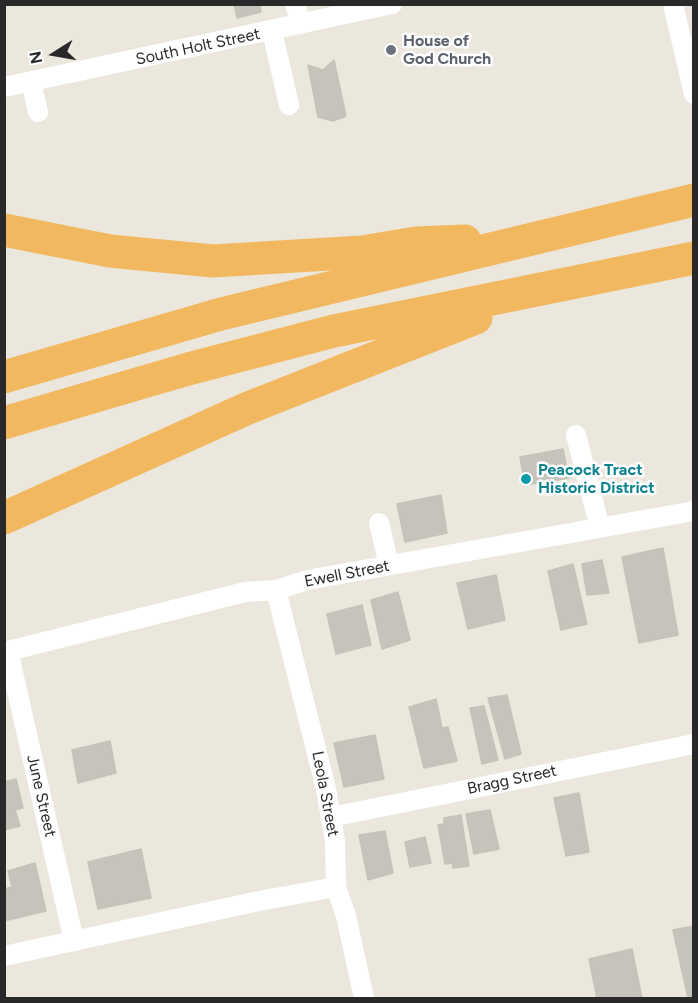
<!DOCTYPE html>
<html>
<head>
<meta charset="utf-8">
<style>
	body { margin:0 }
	#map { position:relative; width:698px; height:1003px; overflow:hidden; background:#ebe7dc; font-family:Figtree,sans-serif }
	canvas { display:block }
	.frame { position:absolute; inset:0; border:6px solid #292929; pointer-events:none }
	.north { position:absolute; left:24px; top:24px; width:60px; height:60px; -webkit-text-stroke:4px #fff; paint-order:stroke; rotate:259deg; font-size:16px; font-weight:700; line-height:24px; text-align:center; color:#292929 }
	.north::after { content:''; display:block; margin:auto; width:21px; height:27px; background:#292929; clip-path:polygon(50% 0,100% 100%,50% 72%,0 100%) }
</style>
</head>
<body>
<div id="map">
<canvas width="698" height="1003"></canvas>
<div class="frame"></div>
<div class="north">N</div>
</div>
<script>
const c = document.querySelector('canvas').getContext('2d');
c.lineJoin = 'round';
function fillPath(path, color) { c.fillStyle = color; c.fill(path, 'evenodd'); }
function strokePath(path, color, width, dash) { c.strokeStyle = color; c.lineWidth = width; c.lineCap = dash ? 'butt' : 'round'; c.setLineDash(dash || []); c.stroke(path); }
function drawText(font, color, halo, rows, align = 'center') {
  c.font = font + ' Figtree,sans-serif'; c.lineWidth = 5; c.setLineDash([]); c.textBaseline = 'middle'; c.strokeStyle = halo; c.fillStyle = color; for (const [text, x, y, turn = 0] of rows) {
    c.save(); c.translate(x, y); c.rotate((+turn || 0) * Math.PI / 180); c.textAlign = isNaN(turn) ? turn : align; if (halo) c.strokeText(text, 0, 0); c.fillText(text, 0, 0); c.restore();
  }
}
const building = new Path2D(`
	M 234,4 L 263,4 L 260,5 L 261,12 L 237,18 Z
	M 334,60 L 346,116 L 333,121 L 318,117 L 308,65 L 323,70 Z
	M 563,449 L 569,478 L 525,485 L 520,457 Z
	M 441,495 L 447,533 L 405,542 L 397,504 Z
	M 663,548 L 678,635 L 639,643 L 622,557 Z
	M 602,560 L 609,593 L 587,595 L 582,564 Z
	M 573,564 L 587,624 L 561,630 L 548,571 Z
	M 496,575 L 505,620 L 468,629 L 457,583 Z
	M 398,592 L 410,640 L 382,649 L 371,600 Z
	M 362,605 L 371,645 L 336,654 L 327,614 Z
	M 507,695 L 521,754 L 505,759 L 488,698 Z
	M 436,699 L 442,728 L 448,727 L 457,761 L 424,768 L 409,707 Z
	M 484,706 L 498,760 L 482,764 L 470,708 Z
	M 375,735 L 384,779 L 344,787 L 334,743 Z
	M 110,741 L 116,773 L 78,783 L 72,750 Z
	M 16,779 L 23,808 L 15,810 L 20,826 L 4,830 L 4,782 Z
	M 579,793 L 589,852 L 566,856 L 554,798 Z
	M 490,810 L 499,849 L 474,854 L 466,814 Z
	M 461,815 L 469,866 L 453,868 L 452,863 L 445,864 L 438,825 L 444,824 L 444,818 Z
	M 385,831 L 393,873 L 368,880 L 359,835 Z
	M 425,837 L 431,863 L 410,867 L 405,842 Z
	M 141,849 L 151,898 L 98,909 L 88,862 Z
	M 35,863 L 46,911 L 4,921 L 4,889 L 12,887 L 8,871 Z
	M 694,926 L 694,998 L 688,998 L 673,930 Z
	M 632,949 L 642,998 L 597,998 L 589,959 Z`);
fillPath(building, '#c6c3bc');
strokePath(building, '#c6c3b6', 1.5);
strokePath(new Path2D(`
	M 295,4 L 301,24
	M 673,4 L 694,94
	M 272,31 L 289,105
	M 31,82 L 38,112
	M 4,87 L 392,4
	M 576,435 L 600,528
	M 379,523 L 389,565
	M 276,590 L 326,789 L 335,841 L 336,887 L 346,916 L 364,998
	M 8,651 L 74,941
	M 4,652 L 245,592 L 276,590 L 307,580 L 694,511
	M 331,817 L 694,744
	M 4,956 L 259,901 L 336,887`), '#fff', 20);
strokePath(new Path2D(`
	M 4,230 L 110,251 L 213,261 L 362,252 L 416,243 L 465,241
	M 4,377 L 221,314 L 694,200
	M 4,423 L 188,369 L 334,331 L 694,258
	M 4,518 L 248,408 L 476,318`), '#f2b860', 33);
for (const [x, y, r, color] of [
	[391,50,6,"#6b7280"],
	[526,479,6,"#0f9aa8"]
]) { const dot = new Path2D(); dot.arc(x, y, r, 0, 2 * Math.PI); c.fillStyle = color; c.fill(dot); strokePath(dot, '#fff', 2); }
drawText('bold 16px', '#5b616d', '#fff', [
	["House of",403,41],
	["God Church",403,59]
], 'left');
drawText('16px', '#292929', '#fff', [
	["South Holt Street",198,47,-12],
	["Ewell Street",347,574,-11],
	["Bragg Street",512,780,-12],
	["Leola Street",325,794,79],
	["June Street",41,796,77]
]);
drawText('bold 16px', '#0d838f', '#fff', [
	["Peacock Tract",538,470],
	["Historic District",538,488]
], 'left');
</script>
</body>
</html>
